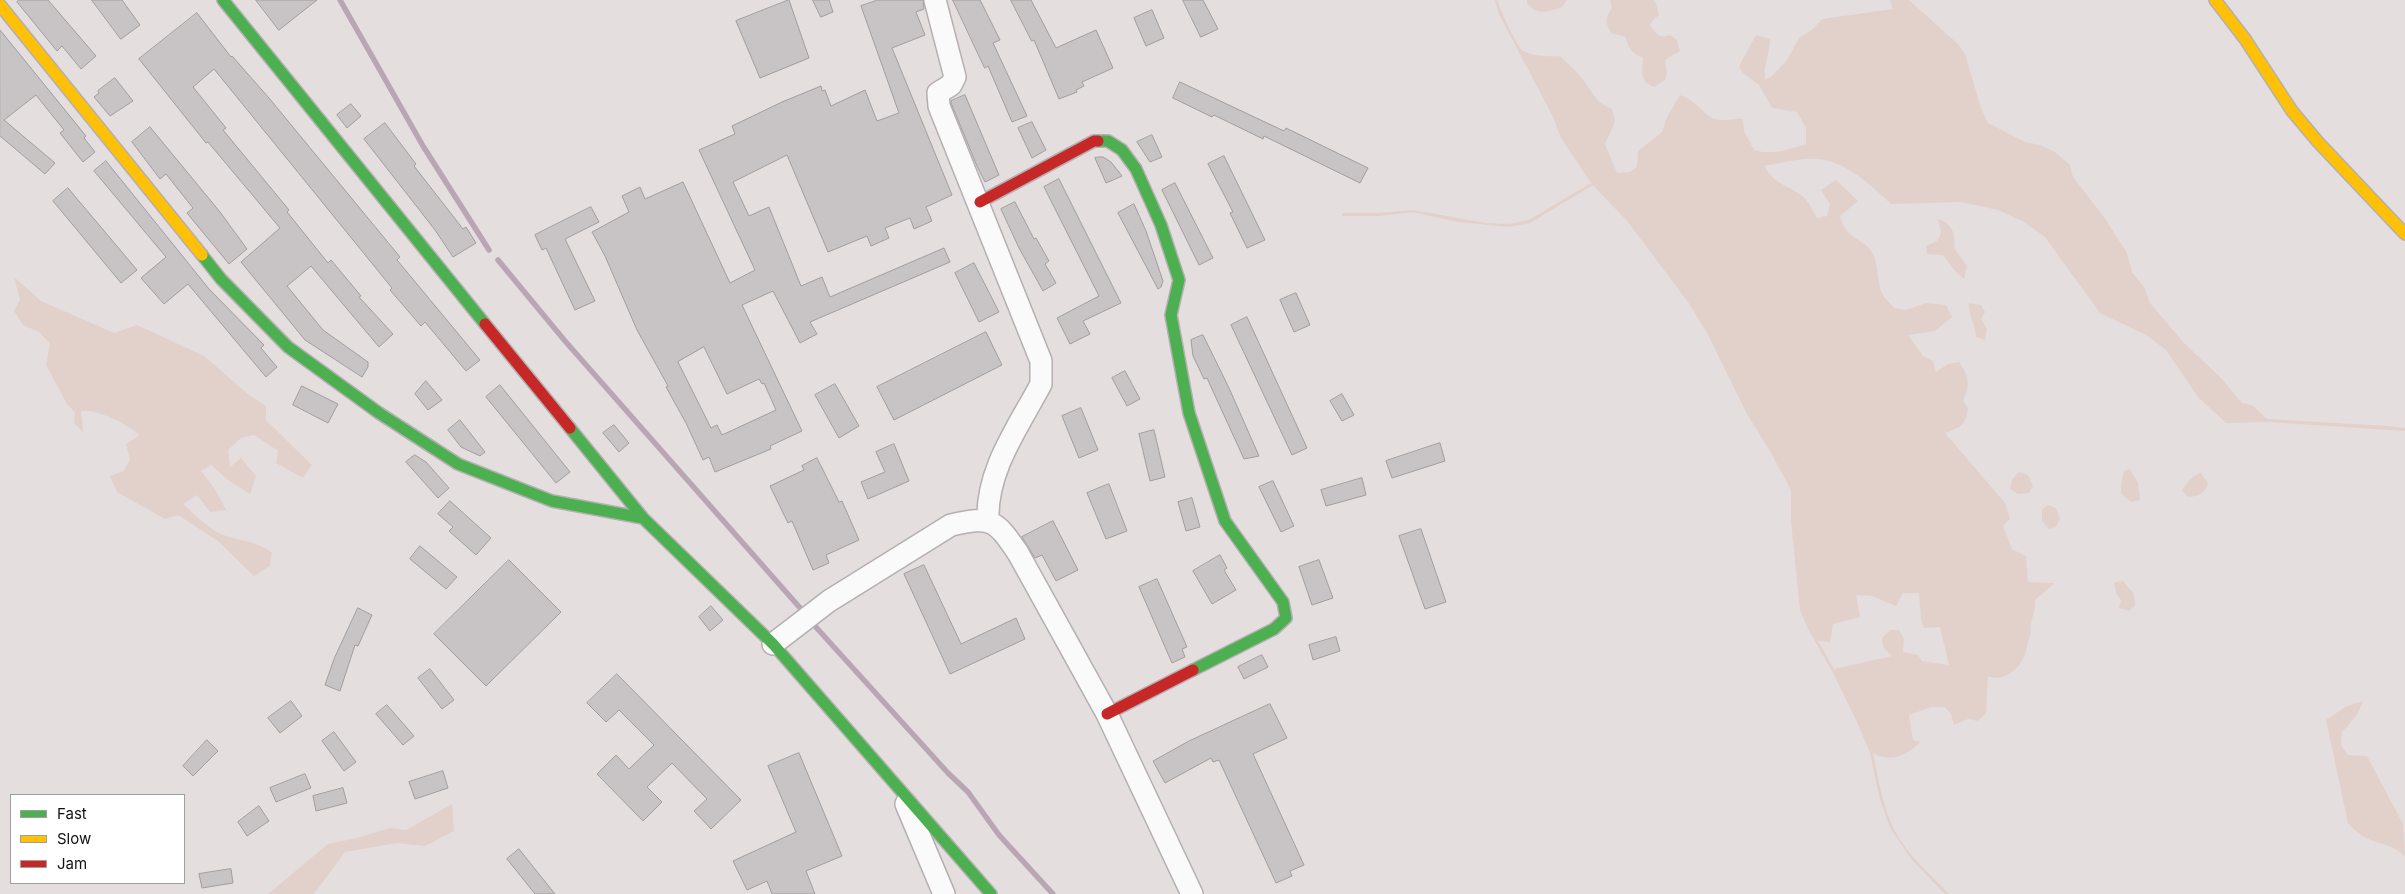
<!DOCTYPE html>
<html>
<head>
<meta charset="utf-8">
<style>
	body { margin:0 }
	#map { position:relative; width:2405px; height:894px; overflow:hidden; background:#e4dedf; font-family:Inter,sans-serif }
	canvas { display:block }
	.legend { position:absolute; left:10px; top:794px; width:175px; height:90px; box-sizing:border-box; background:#fff; border:1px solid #a09f9f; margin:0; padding:6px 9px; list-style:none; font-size:15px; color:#120f0f }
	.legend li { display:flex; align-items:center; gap:10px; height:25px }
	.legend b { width:25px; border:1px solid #a09f9f }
</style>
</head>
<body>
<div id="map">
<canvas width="2405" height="894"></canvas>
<ul class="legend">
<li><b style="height:6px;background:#4caf50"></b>Fast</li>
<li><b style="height:6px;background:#ffc107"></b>Slow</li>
<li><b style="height:6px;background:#c62828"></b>Jam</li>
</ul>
</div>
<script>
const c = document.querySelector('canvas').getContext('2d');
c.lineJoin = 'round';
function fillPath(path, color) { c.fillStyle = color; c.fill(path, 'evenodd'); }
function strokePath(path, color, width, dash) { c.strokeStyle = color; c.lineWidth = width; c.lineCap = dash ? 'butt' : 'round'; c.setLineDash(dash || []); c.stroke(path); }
fillPath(new Path2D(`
	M 1495,0 L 1497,0 C 1500,9 1516,45 1522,50 C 1528,56 1552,57 1560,56 C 1567,63 1574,69 1580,76 C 1593,91 1592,100 1612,109 L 1615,122 L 1605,144 L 1617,173 L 1630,172 L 1637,167 L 1638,151 L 1662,132 L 1667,117 L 1680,95 C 1698,101 1703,115 1715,119 C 1724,122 1734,118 1743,119 L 1744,131 L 1754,150 C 1772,156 1789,149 1806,144 L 1806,128 L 1797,112 L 1772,108 L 1759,85 L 1742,72 L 1739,66 L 1756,35 L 1770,39 C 1770,53 1763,65 1765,79 L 1771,77 L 1787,60 L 1799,38 L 1812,30 L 1822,19 L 1893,9 L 1890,0 L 1909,0 L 1958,44 L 1965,54 L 1981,108 L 1988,123 L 2025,142 L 2040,145 L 2055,152 L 2070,165 L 2073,177 L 2104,217 L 2127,253 L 2132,272 L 2144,287 L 2150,303 L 2184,343 L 2220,377 L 2242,403 L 2252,405 L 2267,419 L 2388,426 L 2405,428 L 2405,431 L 2267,422 L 2226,423 L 2198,397 L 2166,350 L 2148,336 L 2100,313 L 2045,237 L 2024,222 L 1998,210 L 1961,202 L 1891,204 C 1872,186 1847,162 1819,159 C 1801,158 1782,163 1764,166 C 1776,185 1785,184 1801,195 C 1809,201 1813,211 1817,218 L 1827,216 L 1830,204 L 1821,190 L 1836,180 L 1858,201 L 1840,216 C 1846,241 1864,237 1873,254 C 1879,266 1876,281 1882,293 C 1884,298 1891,304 1894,308 L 1906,310 L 1926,303 L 1946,305 L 1952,317 L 1935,331 L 1908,335 L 1923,356 L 1933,361 L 1936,372 L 1948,364 L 1959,362 C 1968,375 1971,385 1963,400 L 1968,408 C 1965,426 1961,427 1945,433 L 2005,503 L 2010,519 L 2003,526 L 2012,549 L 2026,556 L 2028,582 L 2055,583 L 2035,600 C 2036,612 2029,622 2031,634 C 2027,641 2028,646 2025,654 C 2020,669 2003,683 1988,676 L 1986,713 L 1978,721 L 1968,719 L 1954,725 L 1951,714 L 1945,707 L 1931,707 L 1909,715 L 1913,740 L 1920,742 C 1907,756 1890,763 1873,753 C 1878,777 1882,803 1892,825 C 1904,852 1929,873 1949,894 L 1945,894 L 1912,860 L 1890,828 L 1879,796 L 1870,753 L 1857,722 L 1832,671 L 1808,629 L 1800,610 L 1791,521 L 1791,490 L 1770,451 L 1747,414 L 1706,331 L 1688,302 L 1628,222 L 1593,185 L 1530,223 L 1509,227 L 1458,222 L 1413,212 L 1379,216 L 1342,216 L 1342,213 L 1379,213 L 1413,210 L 1486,223 L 1509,224 L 1529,220 L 1591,183 L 1561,138 L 1553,117 L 1499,14 ZM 1903,593 L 1919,593 L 1921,619 L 1924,628 L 1940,627 L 1949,665 L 1922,661 L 1918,655 L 1903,652 L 1904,639 L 1899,630 L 1890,630 L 1882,638 L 1883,647 L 1892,656 L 1834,669 L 1818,641 L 1830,642 L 1833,624 L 1860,617 L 1856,595 L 1872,596 L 1896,606 Z
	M 1527,0 L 1567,0 L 1562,7 C 1548,12 1537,16 1527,3 Z
	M 1610,0 L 1653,0 L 1656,3 L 1659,15 L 1653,20 L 1650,25 C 1656,34 1659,39 1670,35 L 1677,40 L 1680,51 L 1665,60 L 1667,72 L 1665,80 L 1654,87 L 1646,83 L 1642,74 L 1643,57 C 1634,56 1626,46 1626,37 L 1611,33 C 1605,22 1605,18 1612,8 Z
	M 1938,219 C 1952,223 1956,234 1954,248 L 1967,266 L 1964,279 L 1955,271 L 1943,255 L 1927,254 L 1926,246 L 1937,241 L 1941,233 Z
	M 14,277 L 41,301 L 114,333 L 137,325 L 204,356 L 249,395 L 266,406 L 266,420 L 312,465 L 303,478 L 276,463 L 278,451 L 254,435 L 241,438 L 228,450 L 230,467 L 241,458 L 256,476 L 250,494 L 228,480 L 211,465 L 201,471 L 215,489 L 226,510 L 210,512 L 197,495 L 183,504 C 194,514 205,525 217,532 C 236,542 255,539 272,553 L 270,566 L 254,576 L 218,541 L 178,515 L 165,519 L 117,492 L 110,476 L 124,471 L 130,460 L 126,444 L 140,435 C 129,425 96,408 81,411 L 83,432 L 74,423 L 75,412 L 67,404 L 46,365 L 50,344 L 39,332 L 23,325 L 14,311 L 20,300 Z
	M 1969,303 L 1981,305 L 1985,312 L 1981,319 L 1987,329 L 1985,340 L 1976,337 C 1976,324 1968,316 1969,303 Z
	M 2130,469 L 2138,483 L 2140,500 L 2131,502 L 2121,494 L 2121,484 L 2124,471 Z
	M 2019,472 L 2028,475 L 2033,486 L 2029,493 L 2018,494 L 2010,489 L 2013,478 Z
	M 2201,473 L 2208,483 C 2205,494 2199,496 2188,497 L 2182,490 C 2188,481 2191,477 2201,473 Z
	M 2048,505 L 2056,508 L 2060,519 L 2056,527 L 2049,529 L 2042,521 L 2042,510 Z
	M 2123,581 L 2134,594 L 2135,606 L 2129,611 L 2119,608 L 2121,600 L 2116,593 L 2114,583 Z
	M 2363,701 L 2357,715 L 2342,732 L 2341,745 L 2348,755 L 2367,756 L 2403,824 L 2405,856 C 2385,838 2369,848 2348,823 L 2326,720 L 2345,707 Z
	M 452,804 L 454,831 L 425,846 L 397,843 L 345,852 L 314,894 L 268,894 L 328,844 L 357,838 L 390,828 L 406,830 Z`), '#e2d1ca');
strokePath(new Path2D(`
	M 340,0 L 423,146 L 489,250
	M 498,260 L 565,341 L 801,609
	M 814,625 L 948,773 L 968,792 L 999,835 L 1053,894`), '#b9a5b4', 5.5);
const building = new Path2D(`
	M 19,0 L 48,0 L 96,56 L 81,69 L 62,46 L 57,51 L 17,2 Z
	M 92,0 L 122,0 L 140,25 L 121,39 Z
	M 256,0 L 317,0 L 279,30 Z
	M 789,0 L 809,58 L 760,78 L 736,21 Z
	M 813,0 L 829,0 L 833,12 L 821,17 Z
	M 878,0 L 923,0 L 924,9 L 916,12 L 925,35 L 892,48 L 952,195 L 926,207 L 932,221 L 914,229 L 910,218 L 885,228 L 889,238 L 871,246 L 867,236 L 828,252 L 787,155 L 733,182 L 749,216 L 769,207 L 801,286 L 822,277 L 830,297 L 944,248 L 950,262 L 810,322 L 817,334 L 800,343 L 773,291 L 742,305 L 802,431 L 770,446 L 771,449 L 715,472 L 709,457 L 703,460 L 686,423 L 666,387 L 668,386 L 637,330 L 605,256 L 592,232 L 629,212 L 622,196 L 640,187 L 645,199 L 683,182 L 730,283 L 755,270 L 699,150 L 735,134 L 732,126 L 782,102 L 821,86 L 822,91 L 825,90 L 831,106 L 865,90 L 877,121 L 899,113 L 861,6 ZM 704,347 L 727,394 L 759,379 L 762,384 L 764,383 L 776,410 L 722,435 L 717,425 L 711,428 L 678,362 Z
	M 953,0 L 980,0 L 1000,40 L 993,43 L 1027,116 L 1012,122 L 988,66 L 985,68 Z
	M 1011,0 L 1031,0 L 1056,48 L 1096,30 L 1113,68 L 1082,82 L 1084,86 L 1076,90 L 1077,92 L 1059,99 L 1034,40 L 1032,41 Z
	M 1183,0 L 1203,0 L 1218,29 L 1201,37 Z
	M 1152,10 L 1164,38 L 1146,46 L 1134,18 Z
	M 197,13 L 231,57 L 232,56 L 269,98 L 400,257 L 397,260 L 480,360 L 466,371 L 425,322 L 421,326 L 390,290 L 392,288 L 214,69 L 193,87 L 226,128 L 223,130 L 289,210 L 287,212 L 328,263 L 331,260 L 361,296 L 359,297 L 393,334 L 379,347 L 311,266 L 287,286 L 323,330 L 368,362 L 368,367 L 362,377 L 305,340 L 241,262 L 280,228 L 208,142 L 206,143 L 139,59 Z
	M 0,30 L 86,136 L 84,138 L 95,152 L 83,162 L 60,133 L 64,130 L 36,95 L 4,120 L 55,163 L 45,174 L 0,136 Z
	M 115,78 L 133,101 L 110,116 L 94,97 L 99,93 L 98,91 Z
	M 1180,82 L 1284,131 L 1286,128 L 1368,168 L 1360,183 L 1264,136 L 1263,139 L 1214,115 L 1212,117 L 1173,98 Z
	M 965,95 L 999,175 L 985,182 L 977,166 L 951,103 L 951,101 Z
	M 351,104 L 361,116 L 347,128 L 337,115 Z
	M 1032,122 L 1046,150 L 1032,158 L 1018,128 Z
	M 385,123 L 416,164 L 414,166 L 463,229 L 466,227 L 476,243 L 453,257 L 435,230 L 364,139 Z
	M 150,127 L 220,212 L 247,249 L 229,264 L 187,213 L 193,208 L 166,174 L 160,179 L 132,142 Z
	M 1152,135 L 1162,157 L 1150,162 L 1137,142 Z
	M 1224,156 L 1265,240 L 1247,248 L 1230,213 L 1233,212 L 1208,164 Z
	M 1098,157 L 1103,157 L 1111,162 L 1122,176 L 1106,183 L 1095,158 Z
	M 106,161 L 209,289 L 264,345 L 261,348 L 277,367 L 266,377 L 188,284 L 164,304 L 141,278 L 166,257 L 94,171 Z
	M 1059,179 L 1121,303 L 1083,321 L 1090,334 L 1070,344 L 1057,318 L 1099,296 L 1044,187 Z
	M 1175,183 L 1213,258 L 1199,265 L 1162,190 Z
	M 68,188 L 137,270 L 121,283 L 53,201 Z
	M 1015,202 L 1034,239 L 1036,238 L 1049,261 L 1045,264 L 1056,283 L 1043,291 L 1019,248 L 1001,209 Z
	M 1134,204 L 1146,231 L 1163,281 L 1161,287 L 1158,289 L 1118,213 Z
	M 591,207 L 599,222 L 565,239 L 595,301 L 575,310 L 546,248 L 542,250 L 535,235 Z
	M 974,263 L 999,312 L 979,322 L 955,273 Z
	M 1296,293 L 1310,325 L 1294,332 L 1280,300 Z
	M 1247,317 L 1307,448 L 1292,455 L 1231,325 Z
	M 986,332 L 1002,365 L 894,420 L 877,387 Z
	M 1203,335 L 1229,388 L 1259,456 L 1244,459 L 1207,378 L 1204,379 L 1193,356 L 1191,340 Z
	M 1125,371 L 1140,399 L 1127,406 L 1112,378 Z
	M 426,381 L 442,400 L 428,410 L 415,394 Z
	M 835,384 L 859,426 L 839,438 L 815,395 Z
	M 500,385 L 570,472 L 556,483 L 486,397 Z
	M 302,386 L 338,404 L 328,423 L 293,405 Z
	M 1342,394 L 1354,415 L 1342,421 L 1330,401 Z
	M 1081,408 L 1098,450 L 1079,458 L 1062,416 Z
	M 460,420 L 485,452 L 480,456 L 461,447 L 448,430 Z
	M 614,425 L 629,443 L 619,452 L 603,433 Z
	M 1154,430 L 1165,477 L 1150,481 L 1139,434 Z
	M 1440,443 L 1445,461 L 1392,478 L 1386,461 Z
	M 894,444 L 909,481 L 868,499 L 861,482 L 885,472 L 876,452 Z
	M 415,455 L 426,462 L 449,488 L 438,498 L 406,462 Z
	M 817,458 L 839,502 L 842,501 L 859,540 L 826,555 L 829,563 L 813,570 L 792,521 L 788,523 L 770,486 L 804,470 L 802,466 Z
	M 1362,478 L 1366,495 L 1326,506 L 1321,490 Z
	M 1273,481 L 1294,526 L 1281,532 L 1259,487 Z
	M 1109,484 L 1127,531 L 1106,539 L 1087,493 Z
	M 1192,498 L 1200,527 L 1186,531 L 1178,502 Z
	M 450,501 L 491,538 L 476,555 L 449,531 L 453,527 L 438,514 Z
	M 1053,521 L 1078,570 L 1056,581 L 1042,555 L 1035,558 L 1022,537 Z
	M 1421,529 L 1446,602 L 1425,609 L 1399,536 Z
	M 420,546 L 457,577 L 446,589 L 410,559 Z
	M 1220,555 L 1227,568 L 1224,570 L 1236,590 L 1212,604 L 1193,571 Z
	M 509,560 L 561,612 L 486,686 L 434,634 Z
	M 1319,560 L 1333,598 L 1312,605 L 1299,567 Z
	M 924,565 L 961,644 L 1016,618 L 1025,639 L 950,674 L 904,574 Z
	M 1157,579 L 1187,647 L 1182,649 L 1185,657 L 1172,663 L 1139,587 Z
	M 711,606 L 723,620 L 710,631 L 699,617 Z
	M 358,608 L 372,615 L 358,646 L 355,645 L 340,691 L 325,685 L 334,659 Z
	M 1336,637 L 1340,651 L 1313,660 L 1309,645 Z
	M 1262,655 L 1268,667 L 1244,679 L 1238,667 Z
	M 430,669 L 454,700 L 442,709 L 418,678 Z
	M 617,674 L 741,800 L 711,829 L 694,811 L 707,799 L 672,763 L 647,787 L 662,802 L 643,821 L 597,774 L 616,755 L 629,769 L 654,745 L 619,710 L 606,722 L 587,703 Z
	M 291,701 L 302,716 L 280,733 L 268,718 Z
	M 1270,704 L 1287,738 L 1253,754 L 1304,865 L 1290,871 L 1292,876 L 1276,883 L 1219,760 L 1213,762 L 1211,758 L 1165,783 L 1153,761 L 1189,741 Z
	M 387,705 L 414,736 L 403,745 L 376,714 Z
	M 334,732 L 356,762 L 344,771 L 322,741 Z
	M 207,740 L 218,751 L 193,776 L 183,766 Z
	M 799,753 L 842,856 L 806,871 L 815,894 L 772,894 L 767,881 L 747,890 L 733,861 L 796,832 L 768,766 Z
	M 443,771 L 448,788 L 415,799 L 409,782 Z
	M 305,774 L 311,788 L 276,802 L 270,788 Z
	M 343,788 L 347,803 L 316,811 L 313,796 Z
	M 259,806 L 269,821 L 247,836 L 238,822 Z
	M 519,849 L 555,894 L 535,894 L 507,859 Z
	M 231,869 L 233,883 L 202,888 L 199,874 Z`);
fillPath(building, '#c8c3c4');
strokePath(building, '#a19d9e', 1);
const street = new Path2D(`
	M 935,0 L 955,77 L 951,85 L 938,93 L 939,106 L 1041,361 L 1041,384 C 1019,426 986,470 988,520
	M 773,644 L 829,601 L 951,525 C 991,516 995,519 1018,553 L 1107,714 L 1192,894
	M 906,804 L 944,894`);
const fast = new Path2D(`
	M 223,0 L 485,324
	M 1098,141 L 1108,141 L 1122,150 L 1136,169 L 1161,225 L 1179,280 L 1171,315 L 1189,413 L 1225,521 L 1283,602 L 1286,618 L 1274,629 L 1193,670
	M 202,255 L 221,279 L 288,347 L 379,413 L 458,464 L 552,501 L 643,518
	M 570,428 L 643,518 L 773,644 L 991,894`);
const slow = new Path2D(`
	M 2215,0 L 2245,39 L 2292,111 L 2318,142 L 2405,234
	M 0,5 L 202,255`);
const jam = new Path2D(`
	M 980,202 L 1094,141 L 1098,141
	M 485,324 L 570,428
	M 1107,714 L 1193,670`);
strokePath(street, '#b4afb0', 24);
strokePath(fast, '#b4afb0', 14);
strokePath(slow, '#b4afb0', 14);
strokePath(jam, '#b4afb0', 14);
strokePath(street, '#fbfafa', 21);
strokePath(fast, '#4caf50', 11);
strokePath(slow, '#ffc107', 11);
strokePath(jam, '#c62828', 11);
</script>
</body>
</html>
